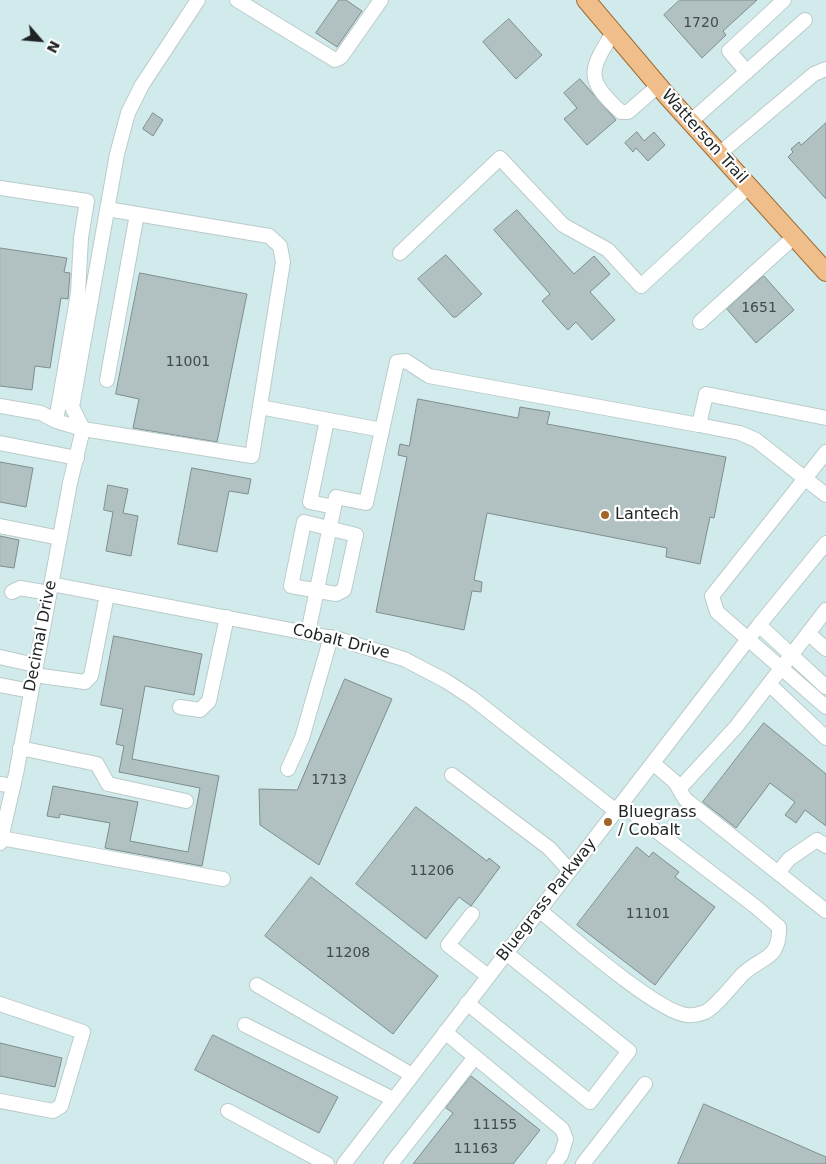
<!DOCTYPE html>
<html>
<head>
<meta charset="utf-8">
<style>
	body { margin:0 }
	#map { position:relative; width:826px; height:1164px; overflow:hidden; background:#e7f7f7; font-family:"DejaVu Sans",sans-serif }
	canvas { display:block }
	.north { position:absolute; left:15px; top:15px; width:50px; height:50px; -webkit-text-stroke:4px #fff; paint-order:stroke; rotate:117deg; font-size:14px; font-weight:700; line-height:20px; text-align:center; color:#1d2323 }
	.north::after { content:''; display:block; margin:auto; width:18px; height:22px; background:#1d2323; clip-path:polygon(50% 0,100% 100%,50% 72%,0 100%) }
</style>
</head>
<body>
<div id="map">
<canvas width="826" height="1164"></canvas>
<div class="north">N</div>
</div>
<script>
const c = document.querySelector('canvas').getContext('2d');
c.lineJoin = 'round';
function fillPath(path, color) { c.fillStyle = color; c.fill(path, 'evenodd'); }
function strokePath(path, color, width, dash) { c.strokeStyle = color; c.lineWidth = width; c.lineCap = dash ? 'butt' : 'round'; c.setLineDash(dash || []); c.stroke(path); }
function drawText(font, color, halo, rows, align = 'center') {
  c.font = font + ' "DejaVu Sans",sans-serif'; c.lineWidth = 4.5; c.setLineDash([]); c.textBaseline = 'middle'; c.strokeStyle = halo; c.fillStyle = color; for (const [text, x, y, turn = 0] of rows) {
    c.save(); c.translate(x, y); c.rotate((+turn || 0) * Math.PI / 180); c.textAlign = isNaN(turn) ? turn : align; if (halo) c.strokeText(text, 0, 0); c.fillText(text, 0, 0); c.restore();
  }
}
fillPath(new Path2D(`
	M 0,0 L 826,0 L 826,1164 L 0,1164 Z`), '#d1ebec');
const building = new Path2D(`
	M 339,0 L 346,0 L 362,11 L 337,47 L 316,33 Z
	M 680,0 L 757,0 L 723,31 L 726,35 L 702,58 L 664,15 Z
	M 509,19 L 542,55 L 516,79 L 483,42 Z
	M 580,79 L 616,120 L 587,145 L 564,119 L 577,108 L 564,93 Z
	M 153,113 L 163,120 L 153,136 L 143,129 Z
	M 826,123 L 826,199 L 788,157 L 793,152 L 791,149 L 799,142 L 801,145 Z
	M 637,132 L 644,141 L 654,132 L 665,145 L 648,161 L 636,148 L 633,152 L 625,143 Z
	M 517,210 L 574,274 L 594,256 L 610,274 L 590,292 L 615,320 L 592,340 L 576,322 L 568,330 L 563,325 L 542,301 L 550,294 L 494,230 Z
	M 0,248 L 67,258 L 64,272 L 70,273 L 68,299 L 61,298 L 50,368 L 35,366 L 32,390 L 0,386 Z
	M 446,255 L 482,294 L 456,317 L 453,317 L 418,279 Z
	M 140,273 L 247,294 L 217,442 L 133,428 L 139,399 L 116,394 Z
	M 764,276 L 794,310 L 756,343 L 727,309 Z
	M 418,399 L 518,418 L 520,407 L 550,412 L 547,424 L 726,457 L 714,518 L 710,517 L 700,564 L 666,557 L 667,548 L 487,513 L 474,580 L 482,582 L 481,592 L 472,591 L 464,630 L 376,612 L 407,457 L 398,455 L 400,444 L 409,446 Z
	M 0,462 L 33,468 L 26,507 L 0,502 Z
	M 192,468 L 251,479 L 248,494 L 229,491 L 217,552 L 178,544 Z
	M 108,485 L 128,489 L 123,513 L 138,516 L 131,556 L 106,551 L 113,512 L 104,510 Z
	M 0,536 L 19,540 L 14,568 L 0,566 Z
	M 114,636 L 202,654 L 194,695 L 145,686 L 132,759 L 219,776 L 202,866 L 105,848 L 110,823 L 60,814 L 59,818 L 47,816 L 53,786 L 138,802 L 130,841 L 188,852 L 200,788 L 119,772 L 124,746 L 116,744 L 123,709 L 101,705 Z
	M 345,679 L 392,699 L 319,865 L 260,825 L 259,789 L 297,790 Z
	M 764,723 L 826,774 L 826,826 L 805,810 L 796,823 L 785,815 L 795,802 L 770,783 L 736,828 L 703,802 Z
	M 416,807 L 487,861 L 489,858 L 500,867 L 471,906 L 459,897 L 426,939 L 356,884 Z
	M 637,847 L 649,857 L 653,852 L 679,872 L 675,877 L 715,907 L 655,985 L 577,925 Z
	M 311,877 L 438,976 L 393,1034 L 265,936 Z
	M 213,1035 L 338,1097 L 319,1133 L 195,1070 Z
	M 0,1043 L 62,1058 L 55,1087 L 0,1076 Z
	M 471,1076 L 540,1130 L 513,1164 L 413,1164 L 453,1113 L 446,1108 Z
	M 704,1104 L 826,1157 L 826,1164 L 678,1164 Z`);
fillPath(building, '#b1c1c1');
strokePath(building, '#7f8e8e', 1);
const minor = new Path2D(`
	M 237,0 L 335,60 L 341,57 L 381,0
	M 613,33 C 589,71 585,79 621,112 L 628,112 L 658,86
	M 747,72 L 729,51 L 784,0
	M 690,122 L 805,20
	M 719,154 L 814,74 L 826,69
	M 0,188 L 87,201 L 81,238 L 78,293 L 56,421
	M 400,253 L 500,158 L 563,225 L 608,250 L 641,286 L 749,186
	M 700,322 L 794,237
	M 107,380 L 137,214
	M 0,406 L 41,413 L 56,421 L 83,429 L 252,456 L 283,262 L 280,246 L 269,236 L 107,209
	M 260,407 L 382,430
	M 327,420 L 310,502 L 334,507
	M 699,425 L 740,433 L 756,440 L 826,495
	M 83,429 L 72,407 L 117,154 L 128,113 L 142,85 L 198,0
	M 0,443 L 77,458
	M 826,452 L 712,596 L 717,612 L 826,707
	M 304,522 L 356,535 L 344,590 L 336,594 L 291,586 Z
	M 0,526 L 60,538
	M 51,584 L 338,639 L 404,659 L 446,681 L 472,698 L 616,811
	M 12,592 L 20,588 L 49,593
	M 759,625 L 826,687
	M 308,633 L 336,497 L 366,503 L 397,362 L 406,361 L 429,376 L 699,425 L 706,394 L 826,418
	M 808,633 L 826,649
	M 0,657 L 35,665
	M 34,675 L 85,682 L 91,676 L 107,595
	M 769,684 L 826,738
	M 0,685 L 31,691
	M 180,707 L 200,710 L 209,701 L 227,617
	M 20,748 L 97,764 L 108,784 L 186,801
	M 653,763 L 675,782 L 685,799 L 826,911
	M 288,769 L 302,738 L 331,637
	M 452,775 L 549,848 L 570,871
	M 0,784 L 13,786
	M 679,789 L 736,727 L 826,610
	M 1,838 L 223,879
	M 0,843 L 16,774 L 70,483 L 83,429
	M 778,873 L 789,859 L 817,840 L 826,846
	M 539,910 C 566,932 658,1013 687,1015 C 691,1016 701,1014 705,1012 C 716,1007 733,984 743,974 C 762,956 780,960 779,927 L 756,907 L 621,804
	M 472,914 L 448,945 L 488,976
	M 257,985 L 412,1075
	M 467,1003 L 590,1102 L 629,1051 L 506,953
	M 0,1004 L 83,1032 L 61,1106 L 53,1111 L 0,1101
	M 245,1025 L 393,1099
	M 445,1032 L 562,1129 L 566,1139 L 561,1155 L 554,1164
	M 228,1111 L 327,1164
	M 344,1164 L 759,625 L 826,543
	M 391,1164 L 475,1057
	M 583,1164 L 645,1084`);
const major = new Path2D(`
	M 586,0 L 668,97 L 826,272`);
strokePath(minor, '#bbcbcb', 16);
strokePath(major, '#9e6b33', 20);
strokePath(minor, '#fff', 14);
strokePath(major, '#efbe8a', 18);
for (const [x, y, r, color] of [
	[605,515,5,"#a06527"],
	[608,822,5,"#a06527"]
]) { const dot = new Path2D(); dot.arc(x, y, r, 0, 2 * Math.PI); c.fillStyle = color; c.fill(dot); strokePath(dot, '#fff', 2); }
drawText('14px', '#424a4a', null, [
	["1720",701,23],
	["1651",759,308],
	["11001",188,362],
	["1713",329,780],
	["11206",432,871],
	["11101",648,914],
	["11208",348,953],
	["11155",495,1125],
	["11163",476,1149]
]);
drawText('16px', '#1d2323', '#fff', [
	["Watterson Trail",704,137,48],
	["Decimal Drive",41,636,-79],
	["Cobalt Drive",341,642,14],
	["Bluegrass Parkway",547,900,-52]
]);
drawText('16px', '#1d2323', '#fff', [
	["Lantech",615,515],
	["Bluegrass",618,813],
	["/ Cobalt",618,831]
], 'left');
</script>
</body>
</html>
